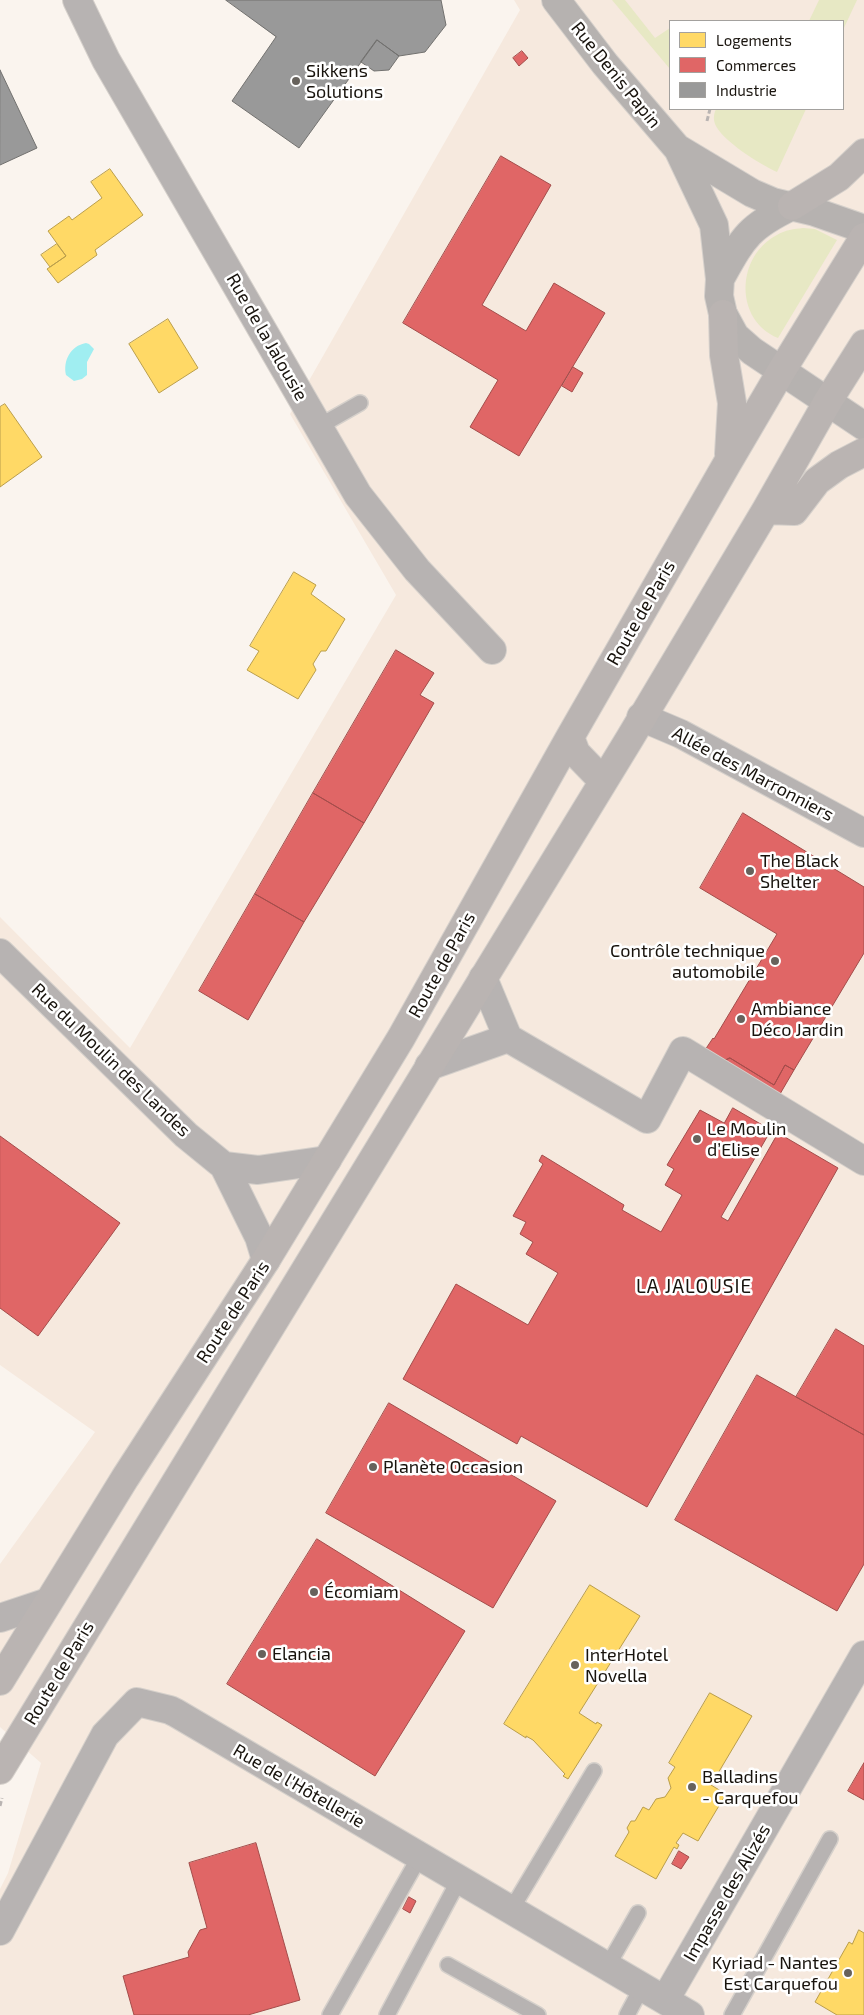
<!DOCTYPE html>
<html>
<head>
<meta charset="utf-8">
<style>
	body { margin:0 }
	#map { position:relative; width:864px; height:2015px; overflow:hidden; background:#faf4ee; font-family:"Exo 2",sans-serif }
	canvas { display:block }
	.legend { position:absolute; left:669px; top:20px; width:175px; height:90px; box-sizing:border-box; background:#fff; border:1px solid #a3a19e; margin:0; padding:6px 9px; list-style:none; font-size:15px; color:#18130d }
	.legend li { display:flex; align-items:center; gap:10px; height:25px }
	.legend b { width:25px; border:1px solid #a3a19e }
</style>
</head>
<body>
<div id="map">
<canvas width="864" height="2015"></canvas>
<ul class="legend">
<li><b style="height:14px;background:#ffd966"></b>Logements</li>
<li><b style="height:14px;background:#e06666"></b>Commerces</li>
<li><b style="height:14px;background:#999"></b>Industrie</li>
</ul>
</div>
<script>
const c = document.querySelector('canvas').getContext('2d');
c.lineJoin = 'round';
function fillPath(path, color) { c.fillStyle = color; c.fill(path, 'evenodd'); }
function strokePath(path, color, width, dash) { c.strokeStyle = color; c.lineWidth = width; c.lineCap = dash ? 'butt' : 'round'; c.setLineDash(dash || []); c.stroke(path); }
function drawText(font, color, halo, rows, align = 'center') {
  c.font = font + ' "Exo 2",sans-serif'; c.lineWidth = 5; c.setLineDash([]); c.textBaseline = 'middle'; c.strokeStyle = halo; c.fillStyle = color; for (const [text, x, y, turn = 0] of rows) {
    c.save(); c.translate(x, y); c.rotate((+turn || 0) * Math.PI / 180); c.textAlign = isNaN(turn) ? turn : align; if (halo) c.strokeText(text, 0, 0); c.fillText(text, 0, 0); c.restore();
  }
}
fillPath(new Path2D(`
	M 514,0 L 864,0 L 864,2015 L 0,2015 L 0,1889 L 8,1873 L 41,1763 L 0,1727 L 0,1564 L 95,1432 L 0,1365 L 0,917 L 130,1048 L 396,595 L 290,414 L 520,10 ZM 670,21 L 843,21 L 843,109 L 670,109 Z`), '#f6e9de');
fillPath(new Path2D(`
	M 612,0 L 625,0 L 655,38 L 670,28 L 670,69 Z
	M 819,0 L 857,0 L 843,30 L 843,21 L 809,21 Z
	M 716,109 L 806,109 L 777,172 C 761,165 721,140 715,124 C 713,118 714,114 716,109 Z
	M 803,228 L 815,229 L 837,240 L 778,338 C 734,320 736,256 777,235 C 785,230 794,229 803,228 Z`), '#e7e8c4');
fillPath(new Path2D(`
	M 86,343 L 89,344 L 94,349 L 87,362 L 87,375 L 82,379 L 74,381 L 66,375 C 63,361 70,346 86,343 Z`), '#a0eef1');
const homes = new Path2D(`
	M 110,169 L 143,215 L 95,250 L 97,255 L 58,283 L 47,269 L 66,256 L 48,231 L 69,216 L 72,220 L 102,198 L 91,182 Z
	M 57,244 L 66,256 L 50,267 L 41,255 Z
	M 168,319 L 198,368 L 159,393 L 129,344 Z
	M 5,404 L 42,457 L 0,487 L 0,407 Z
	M 294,572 L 316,585 L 311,594 L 345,619 L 326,651 L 321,651 L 313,664 L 316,670 L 298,699 L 247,670 L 259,651 L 250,646 Z
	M 590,1585 L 640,1616 L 579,1713 L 596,1724 L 597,1722 L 602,1725 L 568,1779 L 563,1776 L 565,1774 L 533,1740 L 526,1736 L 526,1738 L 504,1724 Z
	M 710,1693 L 752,1716 L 711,1785 L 726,1794 L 698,1841 L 683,1833 L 676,1843 L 679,1845 L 677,1849 L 674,1847 L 656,1879 L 615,1856 L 629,1832 L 627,1828 L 631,1821 L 635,1821 L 643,1807 L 649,1810 L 656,1799 L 665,1797 L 671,1788 L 668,1778 L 675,1767 L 669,1763 Z
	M 859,1930 L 864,1933 L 864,2015 L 837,2015 L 815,2002 L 849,1942 L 852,1944 Z`);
fillPath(homes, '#ffd966');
strokePath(homes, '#ba9e4b', 1);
const shops = new Path2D(`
	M 522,51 L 528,58 L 519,66 L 513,58 Z
	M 501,156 L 551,185 L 482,305 L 526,331 L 554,283 L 605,313 L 519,456 L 470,427 L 498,380 L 403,323 Z
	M 573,367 L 583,373 L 572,392 L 562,386 Z
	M 396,650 L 434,673 L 420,695 L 434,703 L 364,823 L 313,793 Z
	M 313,793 L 364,823 L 304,922 L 255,894 Z
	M 743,813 L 864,887 L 864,953 L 794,1070 L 785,1065 L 774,1085 L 730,1058 L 724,1061 L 705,1050 L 713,1038 L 714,1039 L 777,934 L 700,888 Z
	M 255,894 L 304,922 L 248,1020 L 199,991 Z
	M 730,1058 L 774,1085 L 785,1065 L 794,1070 L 780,1094 L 724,1061 Z
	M 733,1108 L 771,1130 L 721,1217 L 728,1221 L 778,1133 L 838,1168 L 647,1507 L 521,1436 L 517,1444 L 403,1379 L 456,1284 L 528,1325 L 558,1273 L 526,1254 L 533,1242 L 520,1234 L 526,1222 L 513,1216 L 543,1164 L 539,1161 L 542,1155 L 624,1205 L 622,1210 L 661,1232 L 682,1195 L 665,1185 L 674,1169 L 667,1165 L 700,1110 L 724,1123 Z
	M 0,1136 L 120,1223 L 38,1336 L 0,1308 Z
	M 836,1329 L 864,1346 L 864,1435 L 796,1397 Z
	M 757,1375 L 864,1435 L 864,1564 L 837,1611 L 675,1520 Z
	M 389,1403 L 556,1501 L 493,1608 L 326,1513 Z
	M 317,1539 L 465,1631 L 375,1776 L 227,1684 Z
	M 864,1763 L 864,1800 L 848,1791 Z
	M 256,1843 L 300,2000 L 248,2015 L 134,2015 L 123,1976 L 189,1957 L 188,1952 L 200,1930 L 207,1928 L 189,1863 Z
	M 679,1851 L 689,1857 L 681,1869 L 672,1864 Z
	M 409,1897 L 416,1901 L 410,1913 L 403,1909 Z`);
fillPath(shops, '#e06666');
strokePath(shops, '#a44d4b', 1);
const industry = new Path2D(`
	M 226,0 L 441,0 L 446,25 L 425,52 L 399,56 L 377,40 L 299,148 L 232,101 L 276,37 Z
	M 377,40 L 399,56 L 389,70 L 374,71 L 361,62 Z
	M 0,70 L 37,148 L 0,165 Z`);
fillPath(industry, '#999');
strokePath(industry, '#72716f', 1);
const lane = new Path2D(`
	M 318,427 L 360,403
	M 511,1910 L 594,1771
	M 448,1965 L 538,2015
	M 607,1967 L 638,1913
	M 330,2015 L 420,1856
	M 387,2015 L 459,1880
	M 627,2015 L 642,1987
	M 732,2015 L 830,1839`);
const street = new Path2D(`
	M 77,0 L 106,60 L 358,495 L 417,570 L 492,650
	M 641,717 L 681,734 L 864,833
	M 0,953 L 186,1135 L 224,1166 L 259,1237 L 266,1260
	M 483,978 L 508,1038 L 647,1119 L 683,1051 L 864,1161
	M 429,1066 L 508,1038
	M 224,1166 L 258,1170 L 327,1160
	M 0,1618 L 48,1602
	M 0,1931 L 105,1735 L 137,1702 L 170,1710 L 176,1713 L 690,2015
	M 665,2000 L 864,1655`);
const secondary = new Path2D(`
	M 556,0 L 605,64 L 677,148 L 752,193 L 773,202 L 815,212 L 864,229
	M 678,149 L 714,225 L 720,279 L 719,296 L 723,314 L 735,336 L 752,351 L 864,426
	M 720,279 C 743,238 748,227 792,206`);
const primary = new Path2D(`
	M 792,206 L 839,177 L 864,153
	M 723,314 L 724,355 L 732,403 L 729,454
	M 766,510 L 794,511 L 817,481 L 839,465 L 864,452
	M 570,737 L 576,753 L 603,781
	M 0,1681 L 125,1478 L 266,1260 L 401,1038 L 570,737 L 728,462 L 782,370 L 864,237
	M 0,1770 L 630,738 L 766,510 L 828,401 L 864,344`);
strokePath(lane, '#d5d0cb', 18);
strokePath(street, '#d5d0cb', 30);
strokePath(secondary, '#d5d0cb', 30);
strokePath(primary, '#d5d0cb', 30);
strokePath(new Path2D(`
	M 707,121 L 710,109
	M 0,1806 L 2,1798`), '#b9b4b2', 3, [5, 2.5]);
strokePath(lane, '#b7b3b2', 15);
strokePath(street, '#b7b3b2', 28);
strokePath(secondary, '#b6b2b0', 28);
strokePath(primary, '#bab4b2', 28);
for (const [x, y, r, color] of [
	[296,81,5,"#67625c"],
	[750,871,5,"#67625c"],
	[775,961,5,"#67625c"],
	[741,1019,5,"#67625c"],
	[697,1139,5,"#67625c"],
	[373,1467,5,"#67625c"],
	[314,1592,5,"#67625c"],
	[262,1654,5,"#67625c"],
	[575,1665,5,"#67625c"],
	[692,1787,5,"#67625c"],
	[848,1973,5,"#67625c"]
]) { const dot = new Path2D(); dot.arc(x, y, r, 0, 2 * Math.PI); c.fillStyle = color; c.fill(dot); strokePath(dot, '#fff', 2); }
drawText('18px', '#18130d', '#fff', [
	["Sikkens",306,71],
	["Solutions",306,92],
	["The Black",760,861],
	["Shelter",760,882],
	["Contrôle technique",765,951,"right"],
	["automobile",765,972,"right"],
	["Ambiance",751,1009],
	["Déco Jardin",751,1030],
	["Le Moulin",707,1129],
	["d’Elise",707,1150],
	["Planète Occasion",383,1467],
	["Écomiam",324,1592],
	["Elancia",272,1654],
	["InterHotel",585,1655],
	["Novella",585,1676],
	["Balladins",702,1777],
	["- Carquefou",702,1798],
	["Kyriad - Nantes",838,1963,"right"],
	["Est Carquefou",838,1984,"right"]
], 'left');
drawText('18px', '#18130d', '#fff', [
	["Rue Denis Papin",616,75,51],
	["Rue de la Jalousie",267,337,60],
	["Route de Paris",641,613,-60],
	["Allée des Marronniers",753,774,28],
	["Route de Paris",442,965,-61],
	["Rue du Moulin des Landes",111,1060,44],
	["Route de Paris",233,1312,-57],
	["Route de Paris",59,1673,-59],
	["Rue de l'Hôtellerie",299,1786,30],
	["Impasse des Alizés",727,1893,-60]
]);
c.letterSpacing = '1px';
drawText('19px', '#18130d', '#fff', [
	["LA JALOUSIE",694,1287]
]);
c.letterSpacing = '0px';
</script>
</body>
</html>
